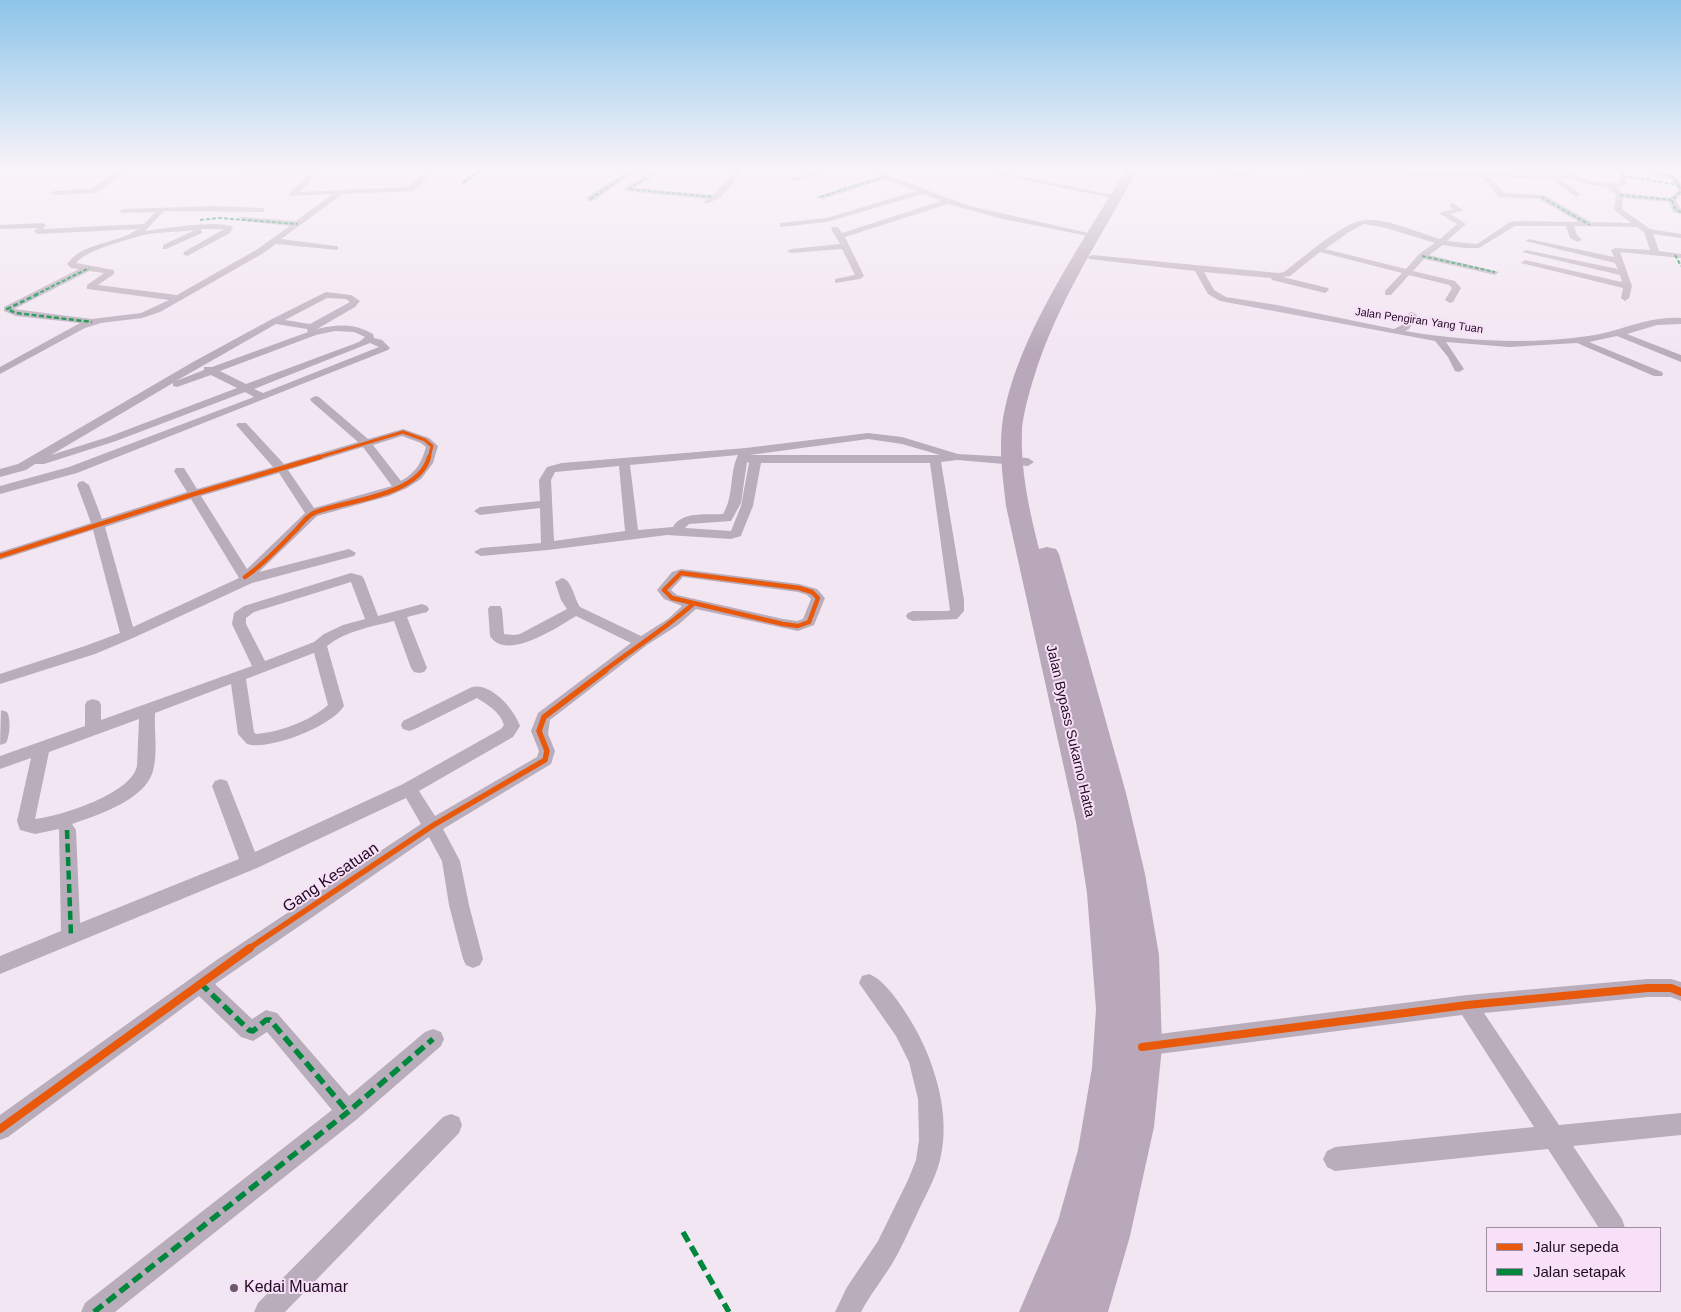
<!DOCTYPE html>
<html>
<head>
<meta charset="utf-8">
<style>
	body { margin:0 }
	#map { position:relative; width:1681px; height:1312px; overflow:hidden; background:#f2e6f2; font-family:Helvetica,sans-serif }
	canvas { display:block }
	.legend { position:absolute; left:1486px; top:1227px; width:175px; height:65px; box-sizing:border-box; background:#f7e0f8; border:1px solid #a18ba2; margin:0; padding:6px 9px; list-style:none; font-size:15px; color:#200c21 }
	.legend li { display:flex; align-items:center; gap:10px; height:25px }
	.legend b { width:25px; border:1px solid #a18ba2 }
</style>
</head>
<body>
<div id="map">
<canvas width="1681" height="1312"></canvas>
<ul class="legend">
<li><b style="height:6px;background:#e8590c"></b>Jalur sepeda</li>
<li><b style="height:6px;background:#00873e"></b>Jalan setapak</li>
</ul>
</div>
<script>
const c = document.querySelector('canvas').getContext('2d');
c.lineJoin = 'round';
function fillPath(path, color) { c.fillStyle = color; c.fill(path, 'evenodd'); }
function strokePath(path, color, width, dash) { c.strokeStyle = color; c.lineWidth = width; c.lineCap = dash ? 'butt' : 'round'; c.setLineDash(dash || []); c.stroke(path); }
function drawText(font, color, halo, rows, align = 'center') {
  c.font = font + ' Helvetica,sans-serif'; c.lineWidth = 4; c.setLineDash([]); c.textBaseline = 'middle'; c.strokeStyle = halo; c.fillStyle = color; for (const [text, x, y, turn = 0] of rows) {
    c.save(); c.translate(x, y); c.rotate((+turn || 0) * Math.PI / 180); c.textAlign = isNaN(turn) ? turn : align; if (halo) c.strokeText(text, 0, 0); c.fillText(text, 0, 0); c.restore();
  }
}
fillPath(new Path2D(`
	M 122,169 L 130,169 L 96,193 L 54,195 L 50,193 L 54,191 L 91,189 Z
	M 209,169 L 252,171 L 417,169 L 414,171 L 318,173 L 300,192 L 408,187 L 429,169 L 436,169 L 413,191 L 343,194 L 281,239 L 335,246 L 338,246 L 338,250 L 276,244 L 262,254 L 160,312 L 142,318 L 101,323 L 85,328 L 0,374 L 0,367 L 80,323 L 16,316 L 4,311 L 4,307 L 79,269 L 71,268 L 67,264 C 84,241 116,245 138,229 L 38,234 L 34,232 L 37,228 L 0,229 L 0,225 L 42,223 L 46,225 L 43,229 L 144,224 L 155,212 L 121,213 L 120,211 L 124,209 L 213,206 L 264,208 L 264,212 L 261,212 L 164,211 L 145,231 C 162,229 221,219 233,227 L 230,233 L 187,256 L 183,254 L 184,252 L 224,229 L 201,229 L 202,233 L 166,249 L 163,249 L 163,245 L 195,230 C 179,232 151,232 136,237 C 120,242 87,250 76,263 L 114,270 L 114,274 L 98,285 L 177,295 L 256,250 L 290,226 L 244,221 L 241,221 L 241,217 L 296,221 L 333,194 L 290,196 L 290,192 L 310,174 L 252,175 ZM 89,271 L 104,273 L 87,285 L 87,289 L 169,300 L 141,313 L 92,319 L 14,309 Z
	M 477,169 L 485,169 L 465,184 L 461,184 L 461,182 Z
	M 611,169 L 745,169 L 721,197 L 707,204 L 703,202 L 707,199 L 625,191 L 625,187 L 648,174 L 632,174 L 593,201 L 587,201 L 587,197 L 624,173 ZM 736,171 L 713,195 L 635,188 L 658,173 Z
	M 826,169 L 838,169 L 798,181 L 785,179 Z
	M 861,169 L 872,169 L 889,175 L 942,196 L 970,206 L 1097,235 L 1093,237 L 1003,219 L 948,204 L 845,237 L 864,276 L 860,279 L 835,283 L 835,279 L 855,275 L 842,249 L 791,253 L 787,251 L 791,249 L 840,244 L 831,229 L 832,227 L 838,227 L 842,233 L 941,201 L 923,194 L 827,222 L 780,227 L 780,223 L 826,218 L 916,191 L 886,179 L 823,199 L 816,197 L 879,176 Z
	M 972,169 L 987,169 L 1121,197 L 1117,199 Z
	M 1174,169 L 1247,173 L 1253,169 L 1565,175 L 1564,173 L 1567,171 C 1586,178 1599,187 1620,182 L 1620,175 L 1615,169 L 1622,169 L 1626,175 L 1628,183 L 1616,187 L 1622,193 L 1670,198 L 1678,190 L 1670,178 L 1627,169 L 1644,169 L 1675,175 L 1681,184 L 1681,195 L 1676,200 L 1681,209 L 1681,214 L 1673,212 L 1669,202 L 1623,198 L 1622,209 L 1650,229 L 1681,234 L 1681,238 L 1653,234 L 1659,251 L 1681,254 L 1681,258 L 1620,252 L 1632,286 L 1629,298 L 1625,301 L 1621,298 L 1623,288 L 1521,263 L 1525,260 L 1622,282 L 1620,275 L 1522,252 L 1526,250 L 1618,269 L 1615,263 L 1525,241 L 1529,239 L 1614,257 L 1611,250 L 1615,248 L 1650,250 L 1644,232 L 1637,227 L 1574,226 L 1577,235 L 1582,240 L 1578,242 L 1570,238 L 1566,226 L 1515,226 L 1479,248 L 1464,248 L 1443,245 L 1429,255 L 1499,272 L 1495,275 L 1424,259 L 1413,271 L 1455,281 L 1461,288 L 1453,302 L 1450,303 L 1445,300 L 1452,288 L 1449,285 L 1409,275 L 1391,295 L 1385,295 L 1385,291 L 1402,273 L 1320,252 L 1290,276 L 1283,277 L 1328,288 L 1329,290 L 1325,293 L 1272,280 L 1271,278 L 1204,272 L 1214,290 L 1226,297 L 1277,305 L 1394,329 L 1402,325 L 1409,313 L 1412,312 L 1417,315 L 1409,329 L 1405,331 C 1465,341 1528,345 1588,336 C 1619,332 1650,315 1681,318 L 1681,324 L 1657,325 L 1627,334 L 1681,355 L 1681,362 L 1617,336 L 1589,342 L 1662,372 L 1663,374 L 1662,376 L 1654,376 L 1577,343 L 1509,347 L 1446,342 L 1464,369 L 1459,372 L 1455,371 L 1448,357 L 1435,341 L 1220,301 L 1208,294 L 1195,271 L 1089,259 L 1088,257 L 1092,255 L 1278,273 L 1284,272 C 1303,258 1342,222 1365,220 C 1386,218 1419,233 1440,239 L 1457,224 L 1439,213 L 1453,209 L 1449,205 L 1453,203 L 1463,210 L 1450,214 L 1466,224 L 1447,241 L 1477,244 L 1510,222 L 1519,221 L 1579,222 L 1539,199 L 1499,197 L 1482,177 L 1258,172 L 1248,177 ZM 1490,177 L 1552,179 L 1576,197 L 1580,195 L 1579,193 L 1561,179 L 1574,179 L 1583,183 L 1609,188 L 1616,195 L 1614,210 L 1631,223 L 1591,222 L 1544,195 L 1504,193 ZM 1364,224 L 1386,228 L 1435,243 L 1419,254 L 1406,269 L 1325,249 L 1349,232 Z
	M 326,292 L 351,295 L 360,301 L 355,307 L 317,329 C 337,324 355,323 373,334 L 374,338 L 382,340 L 390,348 L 388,350 L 77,473 L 0,494 L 0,486 L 69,467 L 254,397 L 245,392 L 116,441 L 44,464 L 35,464 L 26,470 L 0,477 L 0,469 L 18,464 L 193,362 L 272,319 ZM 327,298 L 346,299 L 350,302 L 310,324 L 285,320 ZM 276,324 L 307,329 L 308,332 L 212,367 L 204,367 L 204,370 L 176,381 ZM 335,331 L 354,332 L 365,337 L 359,342 L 246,384 L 220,371 L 316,335 ZM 370,343 L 379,347 L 263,393 L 254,389 ZM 211,375 L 237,388 L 108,437 L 51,455 L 173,383 L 173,386 L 177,387 Z
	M 315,396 L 319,397 L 368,439 L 403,429 L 429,438 L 438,446 L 433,463 L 421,479 L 407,488 L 389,496 L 317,516 L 259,572 L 349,549 L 356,553 L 354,556 L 252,583 L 133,638 L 95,654 L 0,684 L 0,674 L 85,646 L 120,633 L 93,530 L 0,560 L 0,552 L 91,523 L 77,485 L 79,482 L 83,481 L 89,485 L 102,519 L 187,492 L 174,471 L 176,468 L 184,468 L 197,489 L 273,467 L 238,427 L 236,425 L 238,423 L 246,423 L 284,464 L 358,442 L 311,401 L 310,399 ZM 402,436 L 421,443 L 426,447 C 421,464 416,472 401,481 L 373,445 ZM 363,447 L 392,486 L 314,508 L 288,470 ZM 279,473 L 305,513 L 247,569 L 201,496 ZM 191,499 L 239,578 L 133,627 L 105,527 Z
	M 868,433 L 902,437 L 958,454 L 1028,458 L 1034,462 L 1028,466 L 957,460 L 941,462 L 964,600 L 964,611 L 957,619 L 913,621 L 908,619 L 906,616 L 908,613 L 913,611 L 948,611 L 950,610 L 930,463 L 761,463 L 753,506 L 742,533 L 741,536 L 731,539 L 667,535 L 548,550 L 481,556 L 474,552 L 481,548 L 541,543 L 540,508 L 480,515 L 474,511 L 480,507 L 540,501 L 539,480 L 547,467 L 562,463 L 746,448 ZM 868,439 L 902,444 L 940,455 L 750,455 ZM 738,455 C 729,474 734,497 723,514 C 706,515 682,511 673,527 L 638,530 L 630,465 ZM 747,462 L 749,463 L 741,506 L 731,531 L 685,528 L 689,524 L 731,521 L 741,503 ZM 619,466 L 625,531 L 554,541 L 551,480 L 555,472 Z
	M 681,569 L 799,584 L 817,589 L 825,598 L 814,625 L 798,631 L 696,609 L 678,625 L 647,645 L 550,720 L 548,734 L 555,751 L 551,764 L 443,829 L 460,861 L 469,905 L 483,959 L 480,965 L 473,968 L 466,965 L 463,959 L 449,905 L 442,861 L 429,837 L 215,984 L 252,1019 L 266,1010 L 277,1013 L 349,1096 L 425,1032 L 433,1029 L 441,1032 L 444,1039 L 441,1046 L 356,1120 L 115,1312 L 81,1312 L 85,1303 L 332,1110 L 267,1032 L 253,1041 L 241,1037 L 199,996 L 8,1137 L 0,1140 L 0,1115 L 218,959 L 421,824 L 406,798 L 257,868 L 0,974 L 0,956 L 61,931 L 59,829 L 35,834 L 20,830 L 17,821 L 31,758 L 0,769 L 0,756 L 85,726 L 85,705 L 87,701 L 93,699 L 99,701 L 101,705 L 101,720 L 252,666 L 232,624 L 234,613 L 244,606 L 351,573 L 362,576 L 364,579 L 378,616 L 422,604 L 427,606 L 429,609 L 427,612 L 407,617 L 427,668 L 424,672 L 419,673 L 414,672 L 411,668 L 394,621 C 370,627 346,631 327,646 L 344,706 C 332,726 269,751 247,744 L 238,734 L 231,684 L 155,713 C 154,731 158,752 153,771 C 145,800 98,815 72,824 L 76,830 L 80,923 L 239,859 L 212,786 L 215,781 L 221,779 L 227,781 L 255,852 L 403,784 L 501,729 L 504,725 C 500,712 488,705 477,698 L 415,729 L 409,731 L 403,729 L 401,725 L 403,721 L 472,687 C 491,682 515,710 520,726 L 513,737 L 419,791 L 435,816 L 537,757 L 539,751 L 531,731 L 538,713 L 631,643 L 576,616 C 558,627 506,662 490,636 L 488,609 L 490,606 L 500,606 L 502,609 L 504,634 L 514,635 L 520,634 L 567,609 L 561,600 L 555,582 L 562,578 C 572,580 574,598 580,607 L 641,636 L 668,619 L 682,606 L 664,599 L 657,590 L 672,572 ZM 683,577 L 798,592 L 807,595 L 811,599 L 803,619 L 797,621 L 783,619 L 677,595 L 671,590 ZM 351,582 L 365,619 L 343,625 L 324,634 L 314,642 L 265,661 L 246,624 L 246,618 L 254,612 ZM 314,653 L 328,705 C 310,721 280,732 256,734 L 254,732 L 246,679 ZM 139,719 L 137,766 C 131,794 61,816 35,819 L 49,752 Z
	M 1,710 L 7,712 C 11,719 10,736 6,743 L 0,745 Z
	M 869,974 C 886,980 906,1012 915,1028 C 936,1066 951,1117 940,1160 C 935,1180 924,1198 916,1216 C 908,1232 901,1249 892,1264 C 882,1280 870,1295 861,1312 L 835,1312 L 847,1287 L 878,1241 L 908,1180 L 916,1160 L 919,1140 L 918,1099 L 909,1062 L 896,1036 L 859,983 L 862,976 Z
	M 1648,979 L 1671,979 L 1681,982 L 1681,1001 L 1671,997 L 1648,997 L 1484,1013 L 1559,1125 L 1681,1113 L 1681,1135 L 1573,1146 L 1622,1219 L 1625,1228 L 1599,1228 L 1548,1149 L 1335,1171 L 1327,1167 L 1323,1159 L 1327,1151 L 1335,1147 L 1534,1127 L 1462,1015 L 1143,1056 L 1135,1053 L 1132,1046 L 1135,1039 L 1143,1036 L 1467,995 Z
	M 451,1114 L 459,1117 L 462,1125 L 459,1133 L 285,1312 L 254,1312 L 258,1303 L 443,1117 Z`), '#baadbb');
fillPath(new Path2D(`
	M 1126,169 L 1138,169 C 1101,237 1057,302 1034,377 C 1029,393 1024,411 1022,428 C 1020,469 1029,509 1039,549 L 1047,547 L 1056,549 L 1059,554 L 1126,793 L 1145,874 L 1159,955 L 1162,1047 L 1154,1127 L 1130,1236 L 1108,1312 L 1019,1312 L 1058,1221 L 1078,1150 L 1092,1068 L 1096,1009 L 1087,893 L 1076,822 L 1006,506 C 1003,480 999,453 1002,426 C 1014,338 1082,245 1126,169 Z`), '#b8a8b9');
strokePath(new Path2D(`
	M 1630,169 L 1673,176 L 1681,190
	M 657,171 L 628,189 L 714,197
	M 1623,176 L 1679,185
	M 463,183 L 482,169
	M 1620,195 L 1672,200 L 1681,191
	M 820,197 L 887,176
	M 1541,197 L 1590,225
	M 590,199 L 630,172
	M 1672,200 L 1676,210 L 1681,212
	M 200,220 L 219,218 L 298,224
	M 1675,255 L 1681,266
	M 1422,256 L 1495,272
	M 35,295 L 89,268`), '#00873e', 2, [4, 2]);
strokePath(new Path2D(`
	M 38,294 L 7,309 L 16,313 L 92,322`), '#00873e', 2.5, [5, 2.5]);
strokePath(new Path2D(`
	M 67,830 L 71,936`), '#00873e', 4.5, [9, 4.5]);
strokePath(new Path2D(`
	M 200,983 L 249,1030 L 253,1031 L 266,1020 L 270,1020 L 348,1112
	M 683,1232 L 729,1312
	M 94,1312 L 348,1112 L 433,1039`), '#00873e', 5.5, [11, 5.5]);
strokePath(new Path2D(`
	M 316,458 L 403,432 L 425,440 L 432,446 L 429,458`), '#e8590c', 3);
strokePath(new Path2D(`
	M 0,556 L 194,494 L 320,457
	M 681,573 L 799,588 L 812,592 L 818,598 L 809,622 L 798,626 L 783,624 L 672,598 L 664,590 Z
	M 245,577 C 264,564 280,546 296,530 C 302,524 307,515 316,512 C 348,500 419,496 429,457
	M 604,671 C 634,648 665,629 693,604`), '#e8590c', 4.5);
strokePath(new Path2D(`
	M 248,949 L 432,826 L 545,760 L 547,751 L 539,731 L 544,717 L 606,670`), '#e8590c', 5.5);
strokePath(new Path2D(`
	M 1142,1047 L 1467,1005 L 1648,988 L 1671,988 L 1681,992
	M 0,1129 L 250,948`), '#e8590c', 8);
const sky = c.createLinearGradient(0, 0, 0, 353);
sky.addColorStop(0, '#8cc5e9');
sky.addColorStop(0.48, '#f9f4f9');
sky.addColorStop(1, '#f9f4f900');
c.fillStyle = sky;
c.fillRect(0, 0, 1681, 353);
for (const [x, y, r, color] of [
	[234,1288,5,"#6a586a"]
]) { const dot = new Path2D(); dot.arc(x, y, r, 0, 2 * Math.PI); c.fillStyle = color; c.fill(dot); strokePath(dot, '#f7e0f8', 2); }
drawText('11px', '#200c21', '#f7e0f8', [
	["Jalan Pengiran Yang Tuan",1419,321,8]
]);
drawText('14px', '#200c21', '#f7e0f8', [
	["Jalan Bypass Sukarno Hatta",1070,731,77]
]);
drawText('16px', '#200c21', '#f7e0f8', [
	["Gang Kesatuan",331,878,-34]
]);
drawText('16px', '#200c21', '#f7e0f8', [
	["Kedai Muamar",244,1288]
], 'left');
</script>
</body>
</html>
